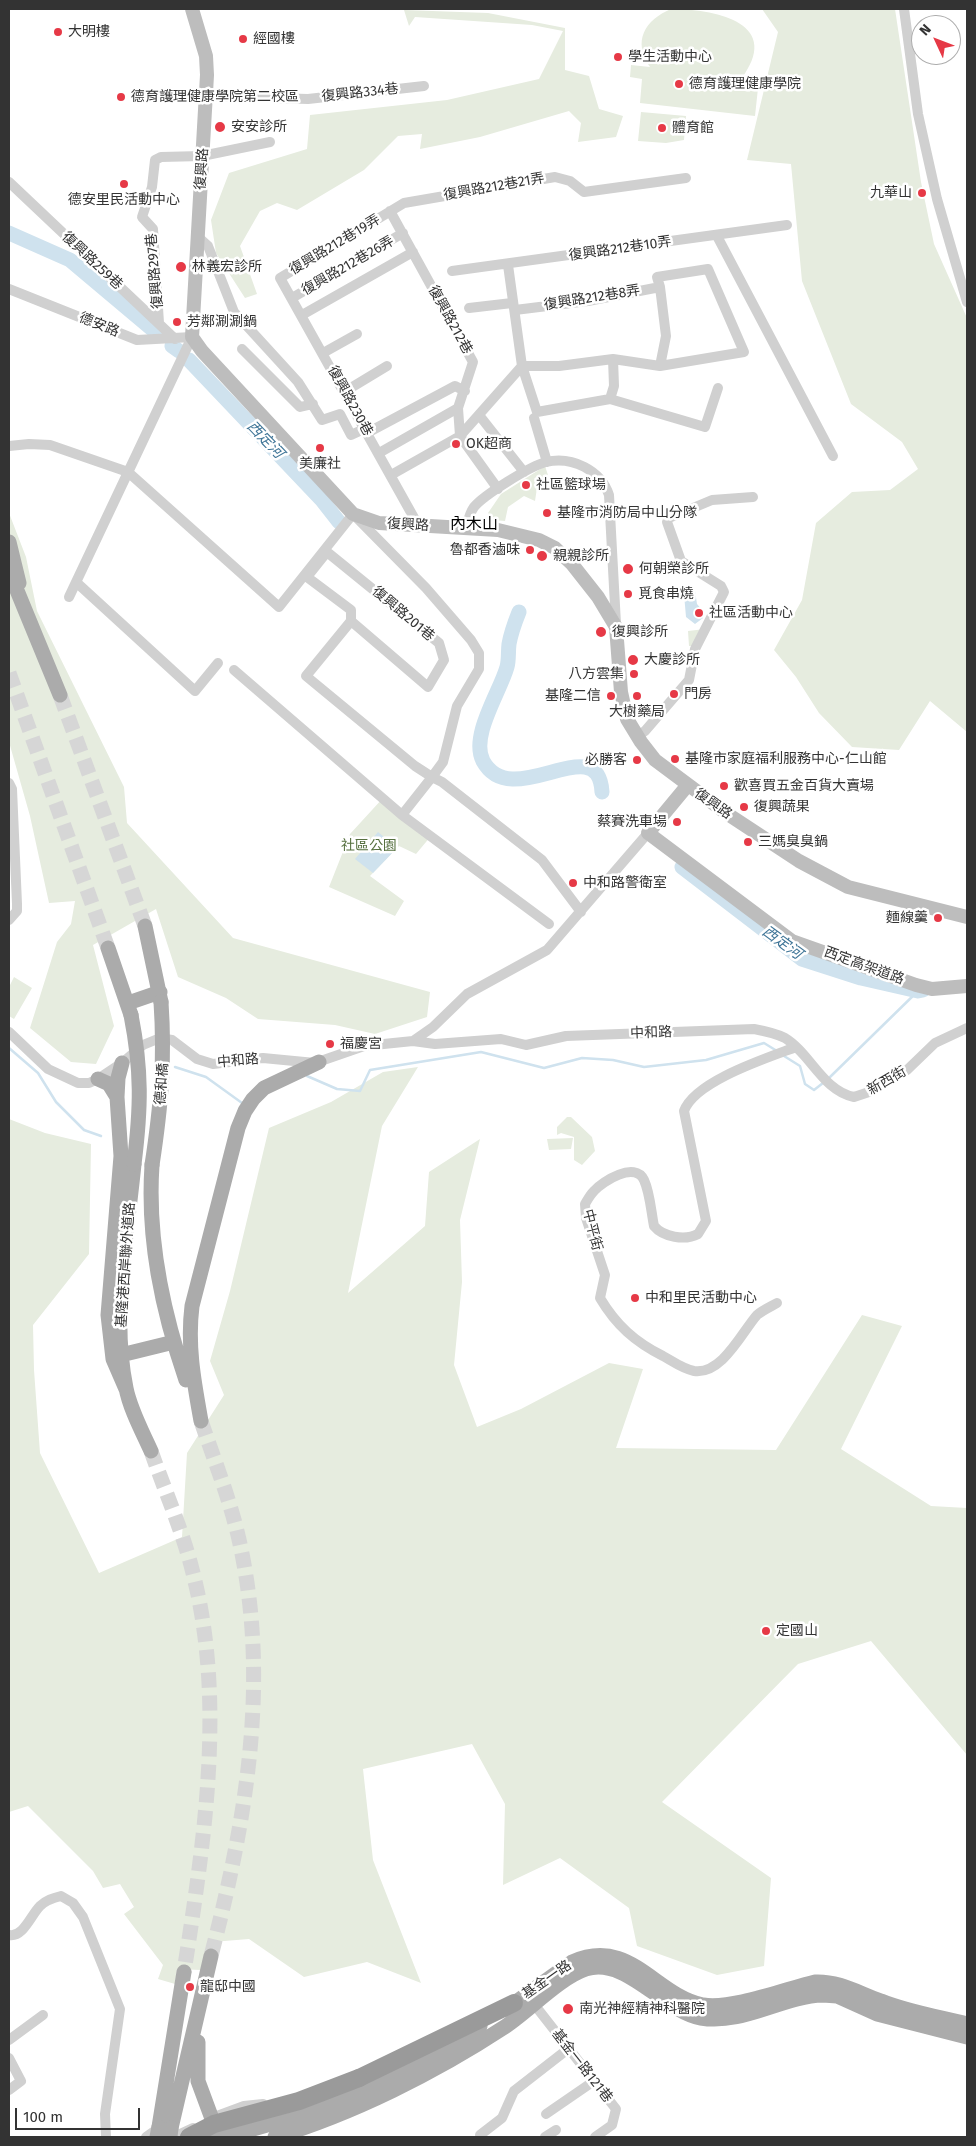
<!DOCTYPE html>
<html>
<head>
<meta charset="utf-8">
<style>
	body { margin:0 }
	#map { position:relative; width:976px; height:2146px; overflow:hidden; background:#fff; font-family:"Fira Sans",sans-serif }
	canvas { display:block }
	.frame { position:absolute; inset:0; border:10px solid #333; pointer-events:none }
	.north { position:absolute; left:911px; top:15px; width:50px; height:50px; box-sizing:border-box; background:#fff; border:1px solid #adadad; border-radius:50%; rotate:313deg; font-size:14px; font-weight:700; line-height:20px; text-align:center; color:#333 }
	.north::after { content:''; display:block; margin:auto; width:18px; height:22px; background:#e63946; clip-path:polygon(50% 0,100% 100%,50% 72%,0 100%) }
	.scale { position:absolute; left:15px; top:2108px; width:125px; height:22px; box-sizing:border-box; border:2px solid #333; border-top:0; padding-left:6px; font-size:15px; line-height:18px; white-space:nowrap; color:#333; -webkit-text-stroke:4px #fff; paint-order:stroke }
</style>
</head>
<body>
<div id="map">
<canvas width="976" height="2146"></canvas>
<div class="frame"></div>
<div class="north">N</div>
<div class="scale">100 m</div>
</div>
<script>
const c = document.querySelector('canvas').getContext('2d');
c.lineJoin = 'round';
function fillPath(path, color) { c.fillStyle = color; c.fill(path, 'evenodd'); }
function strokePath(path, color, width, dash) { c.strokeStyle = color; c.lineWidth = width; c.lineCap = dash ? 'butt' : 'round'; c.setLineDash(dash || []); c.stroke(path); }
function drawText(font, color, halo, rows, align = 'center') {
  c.font = font + ' "Fira Sans","Noto Sans TC",sans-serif'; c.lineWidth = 5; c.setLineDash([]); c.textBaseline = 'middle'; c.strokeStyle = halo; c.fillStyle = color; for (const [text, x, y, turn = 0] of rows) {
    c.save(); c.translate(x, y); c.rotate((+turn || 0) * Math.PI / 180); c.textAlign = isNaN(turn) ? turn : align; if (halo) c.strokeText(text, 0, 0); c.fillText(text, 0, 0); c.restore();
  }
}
fillPath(new Path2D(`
	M 671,9 C 712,9 781,21 744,75 L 759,79 L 755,116 L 640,103 L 642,79 L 630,77 L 631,65 L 650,67 C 632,41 645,20 671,9 Z
	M 762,9 L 895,9 L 921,182 L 934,244 L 967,318 L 967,732 L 930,701 L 899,750 L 852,747 L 819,713 L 796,677 L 774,650 L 802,600 L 816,523 L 852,492 L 890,490 L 918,469 L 902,442 L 851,404 L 802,281 L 791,164 L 747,160 L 778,32 Z
	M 404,10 L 488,13 L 565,28 L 565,70 L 589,76 L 599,109 L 623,116 L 616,137 L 578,142 L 581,123 L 569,111 L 480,137 L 420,149 L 422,134 L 398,136 L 364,170 L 297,210 L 277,203 L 260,211 L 240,246 L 257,294 L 245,298 L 216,253 L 211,220 L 229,173 L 307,149 L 310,115 L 447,100 L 539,79 L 563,31 L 532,25 L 415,17 L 409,26 Z
	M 641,112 L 686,116 L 684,140 L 666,143 L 638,141 Z
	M 545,466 L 548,475 L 538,481 L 535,501 L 524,496 L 508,507 L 505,521 L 493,520 L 488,513 L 501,494 Z
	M 9,513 L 26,557 L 37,611 L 124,787 L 127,823 L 233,938 L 430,992 L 427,1017 L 375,1034 L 335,1025 L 258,1019 L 226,998 L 178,977 L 156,909 L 93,945 L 114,1026 L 96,1064 L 71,1062 L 30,1028 L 57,942 L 71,924 L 75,901 L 49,903 L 30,816 L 9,742 Z
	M 705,629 L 697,646 L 689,646 L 688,631 Z
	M 383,798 L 431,836 L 416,854 L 399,846 L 370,876 L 404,901 L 395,916 L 329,887 L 350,834 Z
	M 14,977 L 32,988 L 14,1019 L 9,1016 L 9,987 Z
	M 418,1067 L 382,1126 L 348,1293 L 425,1226 L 429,1172 L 480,1139 L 460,1220 L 462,1282 L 454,1365 L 477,1427 L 521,1409 L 609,1363 L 643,1369 L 616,1448 L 776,1450 L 862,1315 L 902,1326 L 841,1449 L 931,1506 L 967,1508 L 967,1755 L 871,1641 L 798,1664 L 662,1802 L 771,1878 L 764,1966 L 717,1975 L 637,1946 L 629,1908 L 560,1858 L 503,1885 L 505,1804 L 472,1744 L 363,1769 L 373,1860 L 421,1983 L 367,1962 L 304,1977 L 249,1939 L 212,1942 L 201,1970 L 177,1969 L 175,1984 L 158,1979 L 163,1965 L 124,1914 L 134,1907 L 120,1884 L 103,1888 L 93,1871 L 28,1806 L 9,1812 L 9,1119 L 45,1133 L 91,1144 L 89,1254 L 33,1325 L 34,1370 L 40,1453 L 99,1573 L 182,1537 L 187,1453 L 224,1395 L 210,1361 L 230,1291 L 269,1128 L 331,1102 L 383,1072 Z
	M 567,1117 L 571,1117 L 592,1137 L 595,1151 L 582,1165 L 574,1160 L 574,1137 L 561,1133 L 557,1135 L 557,1127 Z
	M 573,1138 L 571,1149 L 549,1150 L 547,1139 Z`), '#e6ecdf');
fillPath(new Path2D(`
	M 690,588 L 695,591 L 697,604 L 703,611 L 703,618 L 695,624 L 686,617 L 684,594 Z
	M 378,832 L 397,848 L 373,873 L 355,859 Z`), '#cfe2ee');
strokePath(new Path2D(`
	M 9,1048 L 38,1073 L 56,1102 L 84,1130 L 101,1136
	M 784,1056 L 800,1066 L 805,1084 L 814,1090 L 823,1083
	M 175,1067 L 206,1077 L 242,1103
	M 307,1076 L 337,1089 L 360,1091 L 370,1070 L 481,1052 L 544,1068 L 582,1058 L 613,1060 L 644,1067 L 706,1060 L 764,1043 L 777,1051
	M 829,1078 L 918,991`), '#cfe2ee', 2.5);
strokePath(new Path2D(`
	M 9,233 L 70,260 L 158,334
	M 172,346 L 179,351
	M 189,360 L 321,499 L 339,522
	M 519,612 C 515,622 511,633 509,644 C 508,652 509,660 507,667 C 500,692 470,736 483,761 C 512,814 598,727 602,792
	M 682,867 L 802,959 L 861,978 L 918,991 L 923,990`), '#cfe2ee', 15);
strokePath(new Path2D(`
	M 9,673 L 108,948
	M 60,695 L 145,926
	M 201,1421 C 215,1462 231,1502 240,1544 C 270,1683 246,1821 211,1956
	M 151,1451 C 165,1491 183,1532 193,1573 C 226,1703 204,1842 184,1972`), '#d6d6d6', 15, [15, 8]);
strokePath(new Path2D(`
	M 904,9 L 918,114 L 937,199 L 967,302
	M 206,96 L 308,99 L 424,86
	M 9,182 L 175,339
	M 390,211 L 473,362 L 458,408 L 460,436 L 498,489
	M 197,236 L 208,246 L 234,312 L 298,382 L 322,420 L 340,414 L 351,435 L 364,429
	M 717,236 L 833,456
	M 508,265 L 522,366 L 537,412 L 610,399 L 705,427 L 718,388
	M 452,271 L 787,225
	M 9,289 L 137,340 L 192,337
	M 292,298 L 403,233
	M 469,308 L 512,303
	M 515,310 L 588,301 L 660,287 L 657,277 L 708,269 L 744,352 L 660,366
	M 302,315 L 413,252
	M 159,323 L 153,229 L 142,217 L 152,187 L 155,160 L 161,157 L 202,156 L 270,142
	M 242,349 L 300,407 L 313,404
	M 323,353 L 357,334
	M 522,366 L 559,366 L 613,359 L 660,366 L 666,336 L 660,287
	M 344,392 L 387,366
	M 610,399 L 614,386 L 613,359
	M 479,415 L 524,472
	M 534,418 L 547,462
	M 367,433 L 455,386 L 465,391
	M 9,446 L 29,444 L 50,445 L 128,472 L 279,607 L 353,514 L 426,588 L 471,640 L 479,653 L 479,669 L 457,706 L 443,762 L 432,777 L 442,782 L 542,860 L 581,912
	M 379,453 L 458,408
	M 391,475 L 460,436 L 522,366
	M 418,525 L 280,278 L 404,203 L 555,177 L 570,181 L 584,192 L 686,178
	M 466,529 C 468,521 469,514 474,507 C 484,495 530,466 546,462 C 572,456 601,470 609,495 L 616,624
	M 76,582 L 195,691 L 218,663
	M 69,597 L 192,337
	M 351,621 L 351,610 L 307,577 L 327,552 L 439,643 L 444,660 L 428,687 L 351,621 L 306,676 L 415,766 L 432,777 L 402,815
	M 234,670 L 402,815 L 549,924
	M 637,736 L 645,731 L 689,680 L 695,649 L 724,592 L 721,586 L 681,561 L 667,522 L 669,518 L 712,500 L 753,497
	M 9,783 L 12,789 L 17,904 L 17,911 L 9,920
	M 9,1032 L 48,1069 L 78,1083 L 89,1083 L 98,1079 L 122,1063 L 143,1045 L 160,1038 L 172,1040 L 197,1059 L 213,1064 L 263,1058 L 315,1063 L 364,1046 L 413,1041 L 433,1027 L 467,994 L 547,950 L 648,833
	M 413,1041 L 435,1044 L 501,1039 L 526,1045 L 566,1036 L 754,1029 C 765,1031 775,1033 785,1038 C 810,1053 823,1091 854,1097 L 869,1092 L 907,1070 L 935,1043 L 967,1028
	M 777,1303 C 770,1307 763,1310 757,1315 C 742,1332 722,1375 694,1371 C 683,1369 672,1361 663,1356 C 635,1342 616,1325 600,1298 L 605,1275 L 586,1218 L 585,1204 C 588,1199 590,1195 594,1191 C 603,1181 635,1161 644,1180 C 650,1193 651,1211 654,1226 C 663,1237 685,1241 698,1234 L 706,1221 L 684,1111 C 695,1081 767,1058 796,1047
	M 9,1935 C 23,1938 31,1915 40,1906 C 46,1900 53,1898 61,1896 L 73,1903 L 83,1917 L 120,2009 L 105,2114 L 106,2137
	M 530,1999 L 616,2109 L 612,2125 L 595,2137
	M 9,2040 L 43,2015
	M 9,2058 L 21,2081 L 9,2090
	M 546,2114 L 594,2081
	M 217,2116 L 244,2106 L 263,2104
	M 480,2135 L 502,2118 L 514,2091 L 568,2049
	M 146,2137 L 153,2132 L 178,2135 L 193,2128
	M 545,2137 L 556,2130`), '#d0d0d0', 10);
strokePath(new Path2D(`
	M 192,9 L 206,56 L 207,75 L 192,337 L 202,351 L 353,514 L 379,523 L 498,530 L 539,540 L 555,548 L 572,564 L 598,597 L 616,627 L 621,692 L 627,719 L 641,742 L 655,760 L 726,813 L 799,861 L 848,887 L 967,917
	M 687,786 L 648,833 L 792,941 L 916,985 L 932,989 L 967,986`), '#bdbdbd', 14);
strokePath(new Path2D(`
	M 9,542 L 19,583
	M 9,571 L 60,695
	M 145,926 L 161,1002
	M 108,948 L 131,1015
	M 128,1003 L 160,992
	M 122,1063 L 118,1078 L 117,1097 L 121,1156 L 108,1315 L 113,1359 L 126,1389
	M 98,1079 L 109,1084 L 117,1097
	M 134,1164 C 127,1237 111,1315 126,1388 C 130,1409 142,1431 151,1451
	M 152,1165 C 147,1239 162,1310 186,1380
	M 121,1355 L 174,1342
	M 201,1421 C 194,1382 187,1346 192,1306 L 238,1128 L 245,1111 L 253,1099 L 264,1088 L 319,1062
	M 506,2009 L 572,1962 C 630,1936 654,1995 703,2005 C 731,2010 786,1989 815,1982 C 840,1981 858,1993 881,2001 C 908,2012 939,2017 967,2024
	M 198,2042 L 198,2081 L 218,2135
	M 159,2127 L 184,1972
	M 171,2128 L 211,1956
	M 225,2137 L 309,2113 L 347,2098 L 458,2041 L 480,2026
	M 275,2137 C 352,2114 436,2072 503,2028 C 528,2012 559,1978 586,1969 C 626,1956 663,2011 701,2018 C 743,2025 783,1996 823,1995 L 837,1996 L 877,2014 L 967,2037`), '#ababab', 15);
strokePath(new Path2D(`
	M 359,2078 L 514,2003`), '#9a9a9a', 18);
strokePath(new Path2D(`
	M 131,1015 C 142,1071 141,1108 134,1164
	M 152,1165 C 161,1106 165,1061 161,1002
	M 157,2137 L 159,2127
	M 170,2137 L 171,2128`), '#ababab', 15);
strokePath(new Path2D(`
	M 189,2137 L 214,2124 L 299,2101 L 359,2078`), '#9a9a9a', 18);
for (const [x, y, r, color] of [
	[58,32,5,"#e63946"],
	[243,39,5,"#e63946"],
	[618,57,5,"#e63946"],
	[679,84,5,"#e63946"],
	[121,97,5,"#e63946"],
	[220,127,6,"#e63946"],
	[662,128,5,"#e63946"],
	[124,184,5,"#e63946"],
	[922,193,5,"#e63946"],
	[181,267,6,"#e63946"],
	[177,322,5,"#e63946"],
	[456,444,5,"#e63946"],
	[320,448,5,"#e63946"],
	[526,485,5,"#e63946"],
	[547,513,5,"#e63946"],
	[530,550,5,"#e63946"],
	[542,556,6,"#e63946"],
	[628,569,6,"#e63946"],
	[628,594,5,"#e63946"],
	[699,613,5,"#e63946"],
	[601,632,6,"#e63946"],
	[633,660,6,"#e63946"],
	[634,674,5,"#e63946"],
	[674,694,5,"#e63946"],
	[611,696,5,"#e63946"],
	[637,696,5,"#e63946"],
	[675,759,5,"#e63946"],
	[637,760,5,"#e63946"],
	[724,786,5,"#e63946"],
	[744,807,5,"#e63946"],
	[677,822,5,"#e63946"],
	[748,842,5,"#e63946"],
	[573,883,5,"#e63946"],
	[938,918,5,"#e63946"],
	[330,1044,5,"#e63946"],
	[635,1298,5,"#e63946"],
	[766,1631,5,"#e63946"],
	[190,1987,5,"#e63946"],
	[568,2009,6,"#e63946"]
]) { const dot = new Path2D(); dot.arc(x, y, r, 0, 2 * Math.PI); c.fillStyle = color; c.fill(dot); strokePath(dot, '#fff', 2); }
drawText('14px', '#333', '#fff', [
	["大明樓",68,32],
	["經國樓",253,39],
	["學生活動中心",628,57],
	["德育護理健康學院",689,84],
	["德育護理健康學院第二校區",131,97],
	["安安診所",231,127],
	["體育館",672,128],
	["九華山",912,193,"right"],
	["德安里民活動中心",124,200,"center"],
	["林義宏診所",192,267],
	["芳鄰涮涮鍋",187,322],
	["OK超商",466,444],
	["美廉社",320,464,"center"],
	["社區籃球場",536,485],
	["基隆市消防局中山分隊",557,513],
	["魯都香滷味",520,550,"right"],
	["親親診所",553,556],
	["何朝榮診所",639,569],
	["覓食串燒",638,594],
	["社區活動中心",709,613],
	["復興診所",612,632],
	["大慶診所",644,660],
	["八方雲集",624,674,"right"],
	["門房",684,694],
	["基隆二信",601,696,"right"],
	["大樹藥局",637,712,"center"],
	["基隆市家庭福利服務中心-仁山館",685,759],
	["必勝客",627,760,"right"],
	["歡喜買五金百貨大賣場",734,786],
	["復興蔬果",754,807],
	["蔡賽洗車場",667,822,"right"],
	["三媽臭臭鍋",758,842],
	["中和路警衛室",583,883],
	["麵線羹",928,918,"right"],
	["福慶宮",340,1044],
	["中和里民活動中心",645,1298],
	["定國山",776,1631],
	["龍邸中國",200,1987],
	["南光神經精神科醫院",579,2009]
], 'left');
drawText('14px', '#333', '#fff', [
	["復興路334巷",360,93,-6],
	["復興路",202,169,-86],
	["復興路212巷21弄",494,187,-10],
	["復興路212巷19弄",335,245,-31],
	["復興路212巷10弄",620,249,-8],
	["復興路259巷",92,261,43],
	["復興路212巷26弄",348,266,-30],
	["復興路297巷",155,271,-95],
	["復興路212巷8弄",592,298,-9],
	["復興路212巷",450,320,61],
	["德安路",99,325,22],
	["復興路230巷",350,401,61],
	["復興路",408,525,3],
	["復興路201巷",403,614,40],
	["復興路",713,804,35],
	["西定高架道路",864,966,20],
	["中和路",651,1033,-2],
	["中和路",238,1061,-5],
	["新西街",887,1081,-30],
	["德和橋",162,1084,-86],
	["中平街",592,1230,76],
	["基隆港西岸聯外道路",126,1265,-86],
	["基金一路",547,1980,-35],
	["基金一路121巷",582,2066,52]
]);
drawText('14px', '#56703f', '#fff', [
	["社區公園",369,846]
]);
drawText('italic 15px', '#3f7597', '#fff', [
	["西定河",265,440,46],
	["西定河",782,943,36]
]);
drawText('16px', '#000', '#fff', [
	["內木山",474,525]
]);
</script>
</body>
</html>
